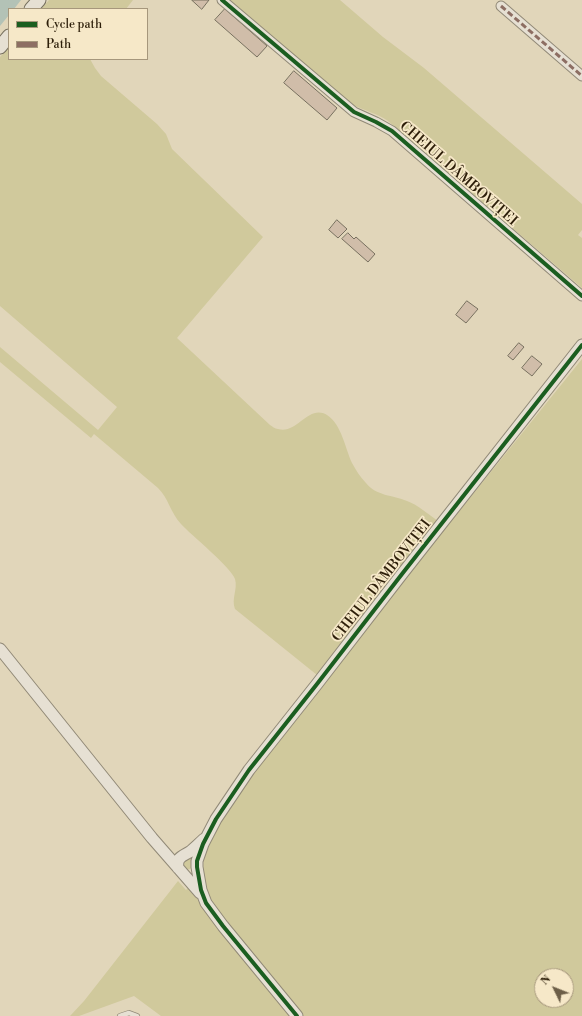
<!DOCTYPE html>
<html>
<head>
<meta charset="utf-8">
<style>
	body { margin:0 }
	#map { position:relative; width:582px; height:1016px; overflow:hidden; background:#e1d6ba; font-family:"Libre Bodoni",serif }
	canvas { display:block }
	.legend { position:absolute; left:8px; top:8px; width:140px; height:52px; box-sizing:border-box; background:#f6e8c8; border:1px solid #a6977c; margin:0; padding:5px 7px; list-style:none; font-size:12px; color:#2d1e09 }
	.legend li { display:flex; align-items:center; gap:8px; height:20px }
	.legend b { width:20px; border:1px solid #a6977c }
	.north { position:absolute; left:534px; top:968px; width:40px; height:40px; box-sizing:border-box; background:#f6e8c8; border:1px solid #a6977c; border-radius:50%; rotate:313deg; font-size:11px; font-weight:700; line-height:16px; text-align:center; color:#2d1e09 }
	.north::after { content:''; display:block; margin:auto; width:14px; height:18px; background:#6c5e47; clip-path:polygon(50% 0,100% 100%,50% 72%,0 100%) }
</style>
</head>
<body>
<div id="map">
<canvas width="582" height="1016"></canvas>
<ul class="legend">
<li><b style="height:5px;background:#1b5e20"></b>Cycle path</li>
<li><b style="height:5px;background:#8d6e63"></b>Path</li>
</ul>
<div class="north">N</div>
</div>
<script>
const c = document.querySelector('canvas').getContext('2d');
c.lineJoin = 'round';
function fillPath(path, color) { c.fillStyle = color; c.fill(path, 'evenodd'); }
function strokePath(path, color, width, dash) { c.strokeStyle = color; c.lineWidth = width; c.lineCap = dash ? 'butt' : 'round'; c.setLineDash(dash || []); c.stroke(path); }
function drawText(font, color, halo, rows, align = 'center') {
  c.font = font + ' "Libre Bodoni",serif'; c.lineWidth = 3.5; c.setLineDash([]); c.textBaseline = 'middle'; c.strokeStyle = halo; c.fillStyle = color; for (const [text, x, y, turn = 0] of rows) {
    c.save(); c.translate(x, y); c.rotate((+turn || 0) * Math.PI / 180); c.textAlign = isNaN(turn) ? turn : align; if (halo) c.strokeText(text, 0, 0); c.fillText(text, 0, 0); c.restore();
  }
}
fillPath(new Path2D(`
	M 49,0 L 133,0 L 126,9 L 41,9 Z
	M 230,0 L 340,0 L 383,37 L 424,68 L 582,204 L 582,230 L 578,235 L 582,238 L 582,288 L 388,121 C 377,113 364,111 352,104 Z
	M 9,47 L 9,59 L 90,59 L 95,68 L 101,76 L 157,124 L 166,134 L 172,149 L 263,237 L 177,338 L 270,425 C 272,426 275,429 278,429 C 297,435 308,404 327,415 C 342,425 345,448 352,463 C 356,470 360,477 366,483 C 376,496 393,495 407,501 C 418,505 428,514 438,521 L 317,675 L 235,609 C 231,599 238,589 235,579 C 231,567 191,535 181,524 C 170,512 169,499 158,488 L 94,434 L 91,438 L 0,362 L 0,347 L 98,430 L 117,407 L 0,306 L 0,57 Z
	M 582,359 L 582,1016 L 161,1016 L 134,996 L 79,1016 L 70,1016 L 84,1001 L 178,881 L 186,890 L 203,873 L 204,855 L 212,834 L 247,782 L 314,698 L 419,561 ZM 542,976 L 566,976 L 566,1000 L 542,1000 Z
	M 189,858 L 193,860 L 192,868 L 187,870 L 185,869 L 181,862 Z`), '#d0c99c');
fillPath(new Path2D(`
	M 0,0 L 21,0 L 14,9 L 9,9 L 9,15 L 0,26 Z`), '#b3c2b6');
const building = new Path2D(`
	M 192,0 L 209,0 L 202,9 Z
	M 225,9 L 267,46 L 257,57 L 215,20 Z
	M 294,71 L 337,108 L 327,120 L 284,83 Z
	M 337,220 L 347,229 L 338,238 L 329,230 Z
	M 348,233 L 354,239 L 356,237 L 375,254 L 368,262 L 342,239 Z
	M 467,301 L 478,309 L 466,323 L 456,315 Z
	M 519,343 L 524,347 L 513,360 L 508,356 Z
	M 532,356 L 542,364 L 532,376 L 522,368 Z`);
fillPath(building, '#d0bda9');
strokePath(building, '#77705f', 1);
const service = new Path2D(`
	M 120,1016 L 129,1013 L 137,1016`);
const minor = new Path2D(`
	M 222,0 L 354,112 L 376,122 L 392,131 L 582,296
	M 501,6 L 582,76`);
const tertiary = new Path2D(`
	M 0,649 L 152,838 L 200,893
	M 178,868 C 176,856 184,856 191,851 C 195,847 200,843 204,839
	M 297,1016 L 223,926 L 206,903 L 201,890 L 197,867 L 197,861 L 203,844 L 216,819 L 249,770 L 317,684 L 402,574 L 582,345`);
const secondary = new Path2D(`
	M 31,9 L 39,0
	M 0,47 L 9,36`);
strokePath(service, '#918977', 6);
strokePath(minor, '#918977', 11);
strokePath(tertiary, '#918977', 13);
strokePath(secondary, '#77705f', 15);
strokePath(service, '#e6e0d3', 4.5);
strokePath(minor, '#e6e0d3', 9);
strokePath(tertiary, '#e6e0d3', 11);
strokePath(secondary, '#e6e0d3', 13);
strokePath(new Path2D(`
	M 501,6 L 582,76`), '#8d6e63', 3, [6, 3]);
strokePath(new Path2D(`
	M 222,0 L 354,112 L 376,122 L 392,131 L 582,296
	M 297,1016 L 223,926 L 206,903 L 201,890 L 197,867 L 197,861 L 203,844 L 216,819 L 249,770 L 317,684 L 402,574 L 582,345`), '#1b5e20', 4);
drawText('14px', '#2d1e09', '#f6e8c8', [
	["CHEIUL DÂMBOVIȚEI",458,174,41],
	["CHEIUL DÂMBOVIȚEI",382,581,-52]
]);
</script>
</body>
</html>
